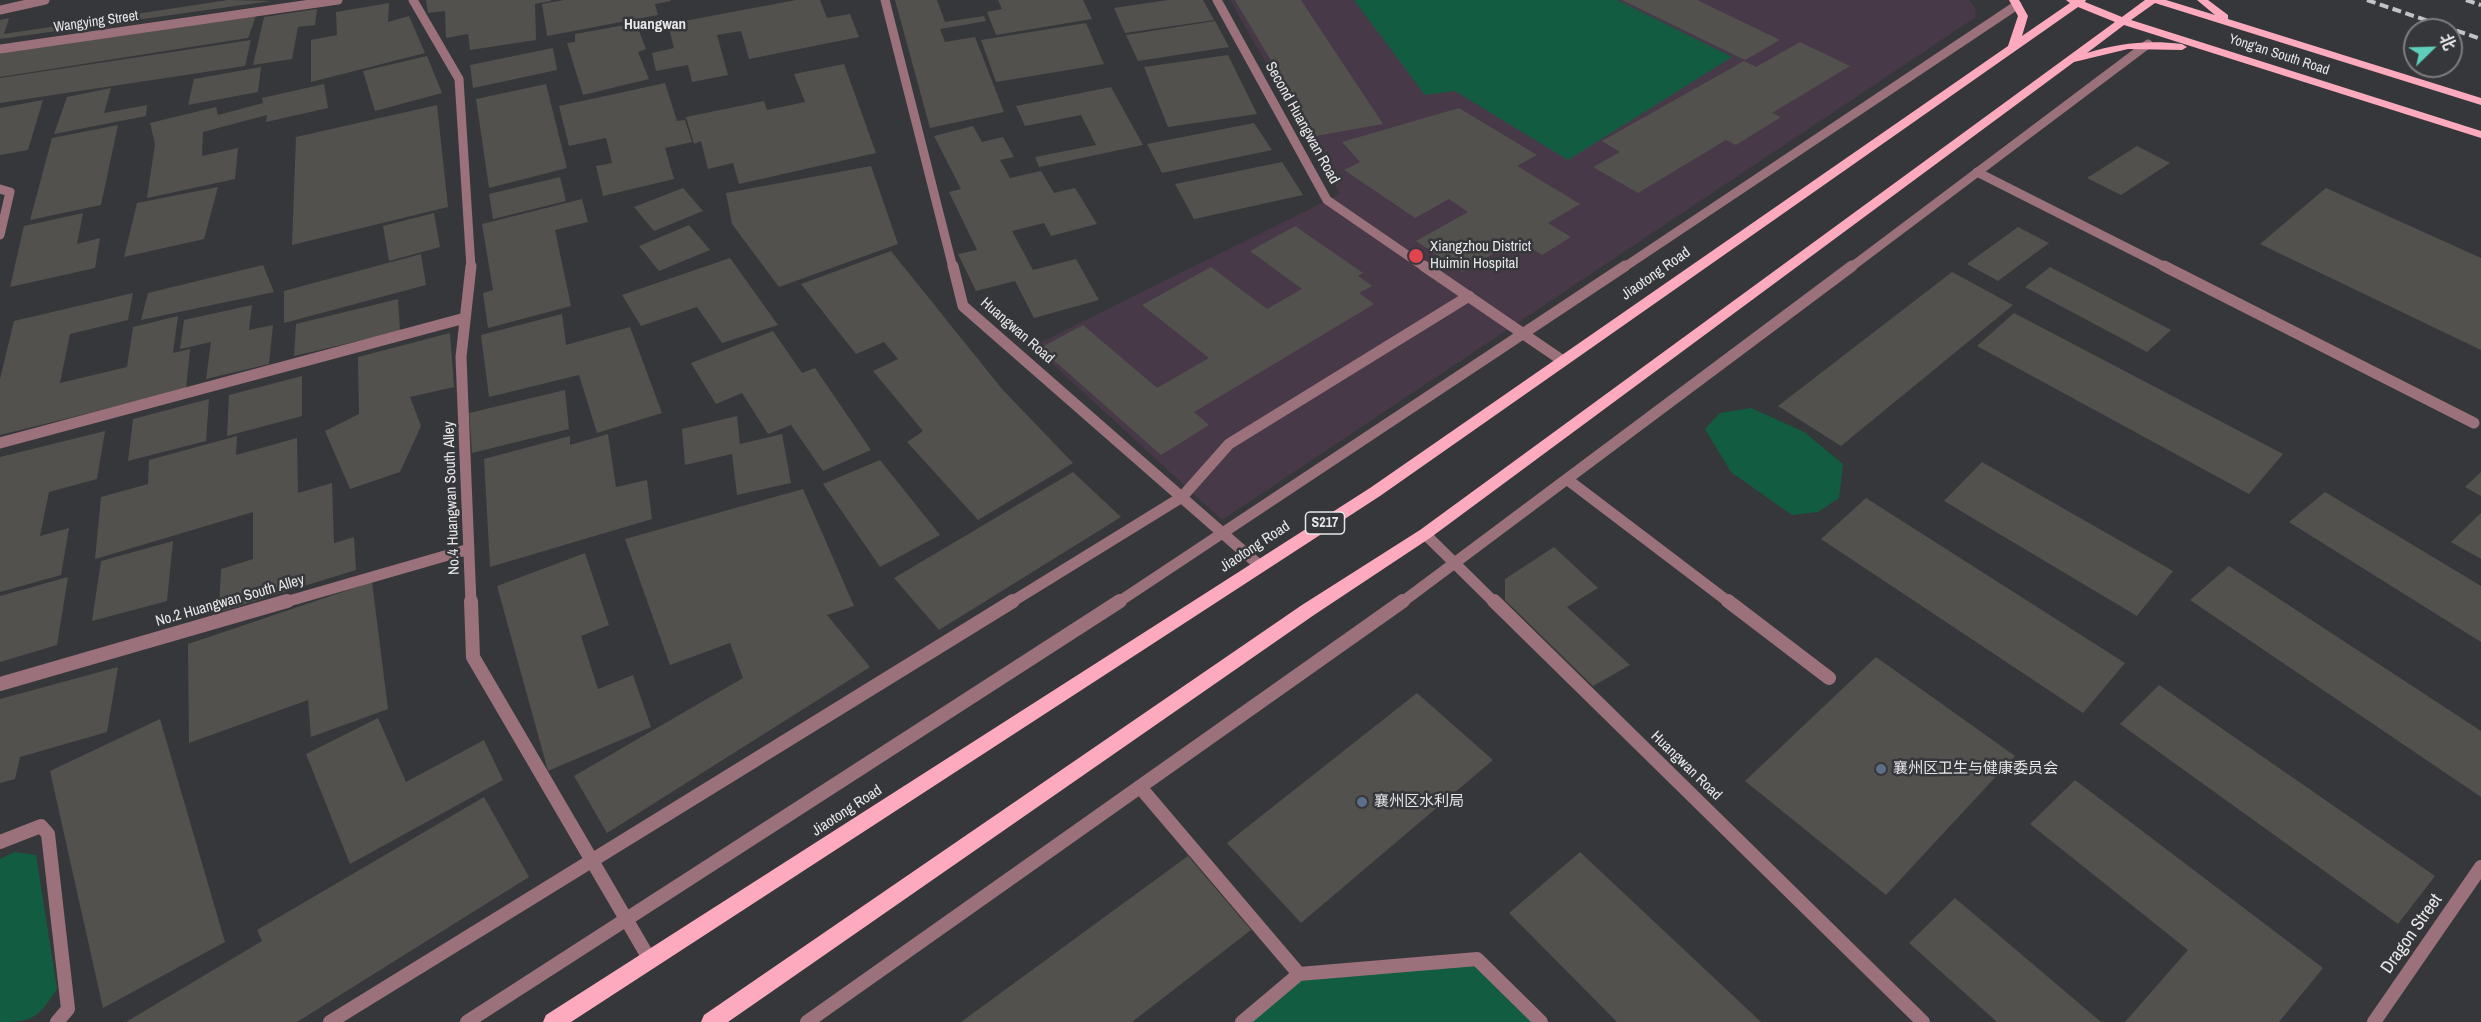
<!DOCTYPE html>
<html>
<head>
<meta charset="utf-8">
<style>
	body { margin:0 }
	#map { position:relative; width:2481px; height:1022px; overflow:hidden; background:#36373a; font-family:"Archivo Narrow","Noto Sans SC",sans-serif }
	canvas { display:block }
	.north { position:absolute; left:2403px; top:18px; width:60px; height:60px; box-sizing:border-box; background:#36373a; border:2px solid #7d7d80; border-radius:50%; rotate:67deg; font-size:16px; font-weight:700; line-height:24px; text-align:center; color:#e7e7e9 }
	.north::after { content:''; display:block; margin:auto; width:21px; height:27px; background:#5dceba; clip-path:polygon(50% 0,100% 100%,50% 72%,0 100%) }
</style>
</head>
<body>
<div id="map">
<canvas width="2481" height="1022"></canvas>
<div class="north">北</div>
</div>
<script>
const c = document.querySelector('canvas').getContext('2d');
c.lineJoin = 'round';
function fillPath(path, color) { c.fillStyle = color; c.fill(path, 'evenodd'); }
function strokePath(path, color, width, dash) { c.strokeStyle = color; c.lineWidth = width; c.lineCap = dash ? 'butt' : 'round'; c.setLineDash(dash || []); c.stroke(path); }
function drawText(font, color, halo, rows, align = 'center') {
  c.font = font + ' "Archivo Narrow","Noto Sans SC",sans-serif'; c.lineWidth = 5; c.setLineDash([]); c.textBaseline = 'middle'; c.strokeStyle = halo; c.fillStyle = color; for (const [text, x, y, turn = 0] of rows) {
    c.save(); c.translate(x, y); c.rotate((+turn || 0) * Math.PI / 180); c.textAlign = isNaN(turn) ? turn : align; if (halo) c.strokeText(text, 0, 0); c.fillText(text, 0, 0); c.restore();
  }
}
fillPath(new Path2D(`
	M 1230,0 L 1969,0 L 1975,7 L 1976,17 L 1222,520 L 1033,346 L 1340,194 Z`), '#473947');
fillPath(new Path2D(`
	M 1354,0 L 1617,0 L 1732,57 L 1568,160 L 1455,91 L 1425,95 Z
	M 1751,408 L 1804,432 L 1843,464 L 1839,498 L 1818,512 L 1792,515 L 1731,472 L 1705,429 L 1720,413 Z
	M 15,852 L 36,855 L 57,989 C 38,1017 35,1022 0,1022 L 0,859 Z
	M 1477,959 L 1541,1022 L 1242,1022 L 1299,974 Z`), '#125d42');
fillPath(new Path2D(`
	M 228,0 L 271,1 L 0,39 L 0,20 L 9,18 L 4,34 Z
	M 426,0 L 551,0 L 551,1 L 535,4 L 536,40 L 470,50 L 468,34 L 446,38 L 445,11 L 428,13 Z
	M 564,0 L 670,0 L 671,1 L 655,4 L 658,15 L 547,36 L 542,4 Z
	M 796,0 L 820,0 L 827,18 L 850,14 L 859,37 L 749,59 L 741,31 L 717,35 L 728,75 L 692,82 L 688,65 L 656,71 L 652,53 L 674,48 L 668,24 Z
	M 895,0 L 937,0 L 945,22 L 984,16 L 986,21 L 940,29 L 945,42 L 975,37 L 1004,112 L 930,128 Z
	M 998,0 L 1083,0 L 1092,19 L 996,35 L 987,12 L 1002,9 Z
	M 1168,0 L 1203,0 L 1214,20 L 1125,33 L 1114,8 Z
	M 1235,0 L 1301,0 L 1383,124 L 1316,136 Z
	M 1622,0 L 1697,0 L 1780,40 L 1745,60 Z
	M 389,3 L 388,22 L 409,16 L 425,53 L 311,82 L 311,40 L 337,35 L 336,12 Z
	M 317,9 L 315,25 L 298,27 L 292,59 L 253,65 L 264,17 Z
	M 256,16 L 248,38 L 0,77 L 0,53 Z
	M 1215,21 L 1229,47 L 1138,61 L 1126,35 Z
	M 636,23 L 646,49 L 638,52 L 649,79 L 583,95 L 567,43 L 575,42 L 575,34 Z
	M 1086,23 L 1104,64 L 996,82 L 981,40 Z
	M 251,40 L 245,66 L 0,103 L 0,78 Z
	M 1800,42 L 1850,66 L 1772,113 L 1781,117 L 1736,145 L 1726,140 L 1638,193 L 1593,167 L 1620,152 L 1602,141 L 1744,61 L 1756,67 Z
	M 553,48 L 557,70 L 473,88 L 470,65 Z
	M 1228,55 L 1257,114 L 1168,127 L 1144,67 Z
	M 427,56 L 442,93 L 375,111 L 363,71 Z
	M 844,64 L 876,153 L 739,184 L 733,163 L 708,169 L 701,141 L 694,144 L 686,117 L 764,101 L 767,110 L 805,102 L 794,74 Z
	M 261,67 L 258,92 L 188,105 L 194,79 Z
	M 665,83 L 677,121 L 685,120 L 692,142 L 665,148 L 674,179 L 603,196 L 596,166 L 612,163 L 606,138 L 569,146 L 559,106 Z
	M 324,84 L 328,108 L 266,122 L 267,115 L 203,132 L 202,156 L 238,148 L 235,179 L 147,198 L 155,144 L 150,123 L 216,107 L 218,115 L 263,103 L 262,98 Z
	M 546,84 L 567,168 L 489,188 L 476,99 Z
	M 1111,87 L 1143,145 L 1039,167 L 1035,157 L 1096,145 L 1081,115 L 1025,126 L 1016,106 Z
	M 111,88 L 104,113 L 147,105 L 146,116 L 54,134 L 67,97 Z
	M 43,100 L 28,150 L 0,155 L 0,108 Z
	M 437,105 L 448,207 L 292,245 L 296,137 Z
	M 1459,108 L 1537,155 L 1517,166 L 1580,204 L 1548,223 L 1571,237 L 1542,255 L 1518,239 L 1462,272 L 1416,241 L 1468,212 L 1449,199 L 1415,218 L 1344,170 L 1360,162 L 1342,142 Z
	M 1254,123 L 1272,150 L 1162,173 L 1147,144 Z
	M 118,125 L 101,205 L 30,220 L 52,138 Z
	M 973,126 L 982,142 L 1003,137 L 1014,157 L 1000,160 L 1010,178 L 1041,171 L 1054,193 L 1075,188 L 1097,224 L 1051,236 L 1044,223 L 1012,231 L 1033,270 L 1076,259 L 1099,300 L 1034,318 L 1015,281 L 976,291 L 958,254 L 977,250 L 949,192 L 961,189 L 934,136 Z
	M 2137,146 L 2170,163 L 2121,195 L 2087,178 Z
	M 1282,162 L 1303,195 L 1194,219 L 1175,184 Z
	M 871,166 L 898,244 L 779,287 L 732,224 L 726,193 Z
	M 560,177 L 566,201 L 493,219 L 489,194 Z
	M 218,187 L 204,239 L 124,257 L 137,203 Z
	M 683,188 L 703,211 L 654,231 L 634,207 Z
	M 2326,188 L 2481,258 L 2481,350 L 2260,244 Z
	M 582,199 L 588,222 L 555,230 L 571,306 L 488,328 L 483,293 L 493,290 L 482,224 Z
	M 83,213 L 77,244 L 100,238 L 95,268 L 10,287 L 24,226 Z
	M 434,213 L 440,247 L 389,261 L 383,226 Z
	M 689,225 L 710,250 L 659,271 L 639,246 Z
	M 1295,226 L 1363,273 L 1358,276 L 1372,286 L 1359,293 L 1374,304 L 1194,412 L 1209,425 L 1161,455 L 1040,348 L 1083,325 L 1157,388 L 1209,358 L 1142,305 L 1211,267 L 1267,309 L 1302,289 L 1250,251 Z
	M 2018,227 L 2049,243 L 1998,281 L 1967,264 Z
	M 891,251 L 1002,389 L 1073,463 L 978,520 L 907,442 L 923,431 L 873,371 L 898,359 L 884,342 L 856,354 L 801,284 Z
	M 421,254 L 426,285 L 284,323 L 284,291 Z
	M 730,258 L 778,325 L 722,343 L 697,307 L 641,326 L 622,295 Z
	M 263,265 L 274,292 L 141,320 L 148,293 Z
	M 2050,267 L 2171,330 L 2147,352 L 2025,287 Z
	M 1952,272 L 2013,305 L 1841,446 L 1778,406 Z
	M 133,293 L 128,320 L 70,334 L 60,383 L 127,367 L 133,327 L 178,316 L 173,353 L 190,349 L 186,389 L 0,435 L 0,379 L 14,321 Z
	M 398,299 L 400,331 L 294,356 L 296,324 Z
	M 252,305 L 249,330 L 273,325 L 269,364 L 206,379 L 211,342 L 180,349 L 184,320 Z
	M 2014,313 L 2283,454 L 2249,494 L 1977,346 Z
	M 562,314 L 566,345 L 630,327 L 662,413 L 597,433 L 579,375 L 489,397 L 481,335 Z
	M 773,331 L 802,373 L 815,368 L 871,450 L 823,471 L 791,425 L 768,434 L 742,393 L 716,404 L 691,363 Z
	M 450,333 L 454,387 L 410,397 L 421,426 L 400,472 L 350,489 L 325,431 L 359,414 L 358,357 Z
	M 302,376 L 302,416 L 227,436 L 229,395 Z
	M 565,390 L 569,429 L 472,453 L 469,413 Z
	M 209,399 L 206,441 L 128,461 L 133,419 Z
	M 737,416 L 740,444 L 782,434 L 791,483 L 737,495 L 732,454 L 685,465 L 682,429 Z
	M 105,431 L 97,479 L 49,492 L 40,536 L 69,528 L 61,575 L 0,592 L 0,457 Z
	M 608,434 L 616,487 L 647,480 L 652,519 L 490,567 L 484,459 L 570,436 L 570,445 Z
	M 237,436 L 236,455 L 297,438 L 298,493 L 332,483 L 334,543 L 354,537 L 356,570 L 219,612 L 221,569 L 253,559 L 253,512 L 95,559 L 101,497 L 148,484 L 149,460 Z
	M 880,460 L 940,535 L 880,567 L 823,484 Z
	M 1982,462 L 2173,571 L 2137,616 L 1944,501 Z
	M 1073,472 L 1121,517 L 939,630 L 894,578 Z
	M 2481,472 L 2481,496 L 2465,487 Z
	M 803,489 L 854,606 L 827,615 L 870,667 L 607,833 L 574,776 L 743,678 L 730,643 L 670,665 L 625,539 Z
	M 2325,492 L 2481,586 L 2481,642 L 2289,522 Z
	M 1866,498 L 2125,663 L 2083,713 L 1821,539 Z
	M 2481,513 L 2481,559 L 2451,542 Z
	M 173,541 L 167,601 L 92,621 L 101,561 Z
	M 1554,547 L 1598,588 L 1567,607 L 1630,665 L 1593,686 L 1505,600 L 1505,579 Z
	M 585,553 L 609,625 L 581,636 L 598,689 L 633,675 L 651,727 L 548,771 L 497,586 Z
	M 2229,566 L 2481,731 L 2481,797 L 2190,600 Z
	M 68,577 L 57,645 L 0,662 L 0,596 Z
	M 372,582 L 388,709 L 311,737 L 308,700 L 189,743 L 188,644 Z
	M 1876,657 L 2015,756 L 1886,895 L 1745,781 Z
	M 118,667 L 107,732 L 20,757 L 15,779 L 0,783 L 0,699 Z
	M 2159,685 L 2435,876 L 2398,924 L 2120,724 Z
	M 1417,693 L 1493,760 L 1301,923 L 1227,843 Z
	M 378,718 L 406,782 L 484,740 L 503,780 L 350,864 L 306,754 Z
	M 160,719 L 225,942 L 103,1008 L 50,771 Z
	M 2075,780 L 2323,968 L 2279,1022 L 2125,1022 L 2188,950 L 2030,824 Z
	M 484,797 L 529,877 L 297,1022 L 126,1022 L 262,941 L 257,930 Z
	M 1580,852 L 1761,1022 L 1617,1022 L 1509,913 Z
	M 1188,856 L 1251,930 L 1132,1022 L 961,1022 Z
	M 1955,898 L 2101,1022 L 1997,1022 L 1909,943 Z`), '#53514e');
strokePath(new Path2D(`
	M 0,10 L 45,0
	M 1977,172 L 2167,268`), '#9b717b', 9);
strokePath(new Path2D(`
	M 2164,266 L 2474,423
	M 1568,480 L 1730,603
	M 1010,603 L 1182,497 L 1229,444 L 1469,296`), '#9b717b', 11);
strokePath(new Path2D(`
	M 1728,601 L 1829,678
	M 1140,787 L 1299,974
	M 0,842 L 41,826 L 48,834 L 68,1009 L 57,1022
	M 330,1022 L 1013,601
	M 1242,1022 L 1299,974 L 1477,959 L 1541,1022`), '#9b717b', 14);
strokePath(new Path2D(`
	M 413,0 L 459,79 L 471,268
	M 885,0 L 953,268
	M 1217,0 L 1327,200 L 1426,268
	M 0,49 L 338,0
	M 0,189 L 10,192 L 0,235`), '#9b717b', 9);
strokePath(new Path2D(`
	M 471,266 L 461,357 L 471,603
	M 953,266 L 963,306 L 1259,565
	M 1424,266 L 1563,361
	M 0,443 L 465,318
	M 1425,534 L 1495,603
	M 282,603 L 469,549`), '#9b717b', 11);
strokePath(new Path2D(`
	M 471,601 L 473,657 L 650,960
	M 1494,601 L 1923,1022
	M 0,684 L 287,601
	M 2374,1022 L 2481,867`), '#9b717b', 14);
strokePath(new Path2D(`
	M 1623,268 L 2017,5
	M 1850,268 L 2148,44`), '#9b717b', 9);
strokePath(new Path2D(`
	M 1117,603 L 1625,266
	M 1401,603 L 1852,266`), '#9b717b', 11);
strokePath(new Path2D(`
	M 467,1022 L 1120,601
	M 807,1022 L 1403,601`), '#9b717b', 14);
fillPath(new Path2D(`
	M 2009,0 L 2019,0 L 2028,16 L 2022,36 L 2070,3 L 2066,0 L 2086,0 L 2085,2 L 2122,17 L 2145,0 L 2166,0 L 2215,15 L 2197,0 L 2208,0 L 2228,15 L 2228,19 L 2481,98 L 2481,105 L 2155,3 L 2131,20 L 2481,131 L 2481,138 L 2124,25 L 2087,53 C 2119,43 2148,40 2182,44 L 2187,47 L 2182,50 L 2128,49 L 2074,62 L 1430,538 L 1314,615 L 728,1022 L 701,1022 L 704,1015 L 1302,605 L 1420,530 L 2115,22 L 2078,7 L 1380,496 L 571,1022 L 543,1022 L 546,1015 L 1370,488 L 2008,46 L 2018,16 Z`), '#feaabe');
strokePath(new Path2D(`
	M 2367,0 L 2481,39
	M 2466,0 L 2481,5`), '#c3c3c5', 4, [9, 4.5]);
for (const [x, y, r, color] of [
	[1416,256,8,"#e0444e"],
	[1881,769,6,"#5c6f8a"],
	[1362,802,6,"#5c6f8a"]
]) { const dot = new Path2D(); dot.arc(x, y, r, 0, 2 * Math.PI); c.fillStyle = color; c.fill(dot); strokePath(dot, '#36373a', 2); }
drawText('14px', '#e7e7e9', '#36373a', [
	["Wangying Street",96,22,-8],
	["Yong'an South Road",2279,55,18]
]);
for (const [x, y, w] of [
	[1325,523,39]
]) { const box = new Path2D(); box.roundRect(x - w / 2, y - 11, w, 22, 4.5); c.fillStyle = '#36373a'; c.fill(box); strokePath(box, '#e7e7e9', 1.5); }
drawText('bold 14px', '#e7e7e9', null, [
	["S217",1325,523]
]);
drawText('bold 15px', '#e7e7e9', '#36373a', [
	["Huangwan",655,25]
]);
drawText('15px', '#e7e7e9', '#36373a', [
	["Second Huangwan Road",1302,123,61],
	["Jiaotong Road",1656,274,-35],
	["Huangwan Road",1017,331,41],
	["No.4 Huangwan South Alley",452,498,-92],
	["Jiaotong Road",1255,547,-33],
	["No.2 Huangwan South Alley",230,601,-16],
	["Huangwan Road",1686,766,44],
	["Jiaotong Road",847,811,-33]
]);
drawText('15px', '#e7e7e9', '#36373a', [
	["Xiangzhou District",1430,247],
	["Huimin Hospital",1430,264],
	["襄州区卫生与健康委员会",1893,769],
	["襄州区水利局",1374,802]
], 'left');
drawText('18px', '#e7e7e9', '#36373a', [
	["Dragon Street",2412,934,-55]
]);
</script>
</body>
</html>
